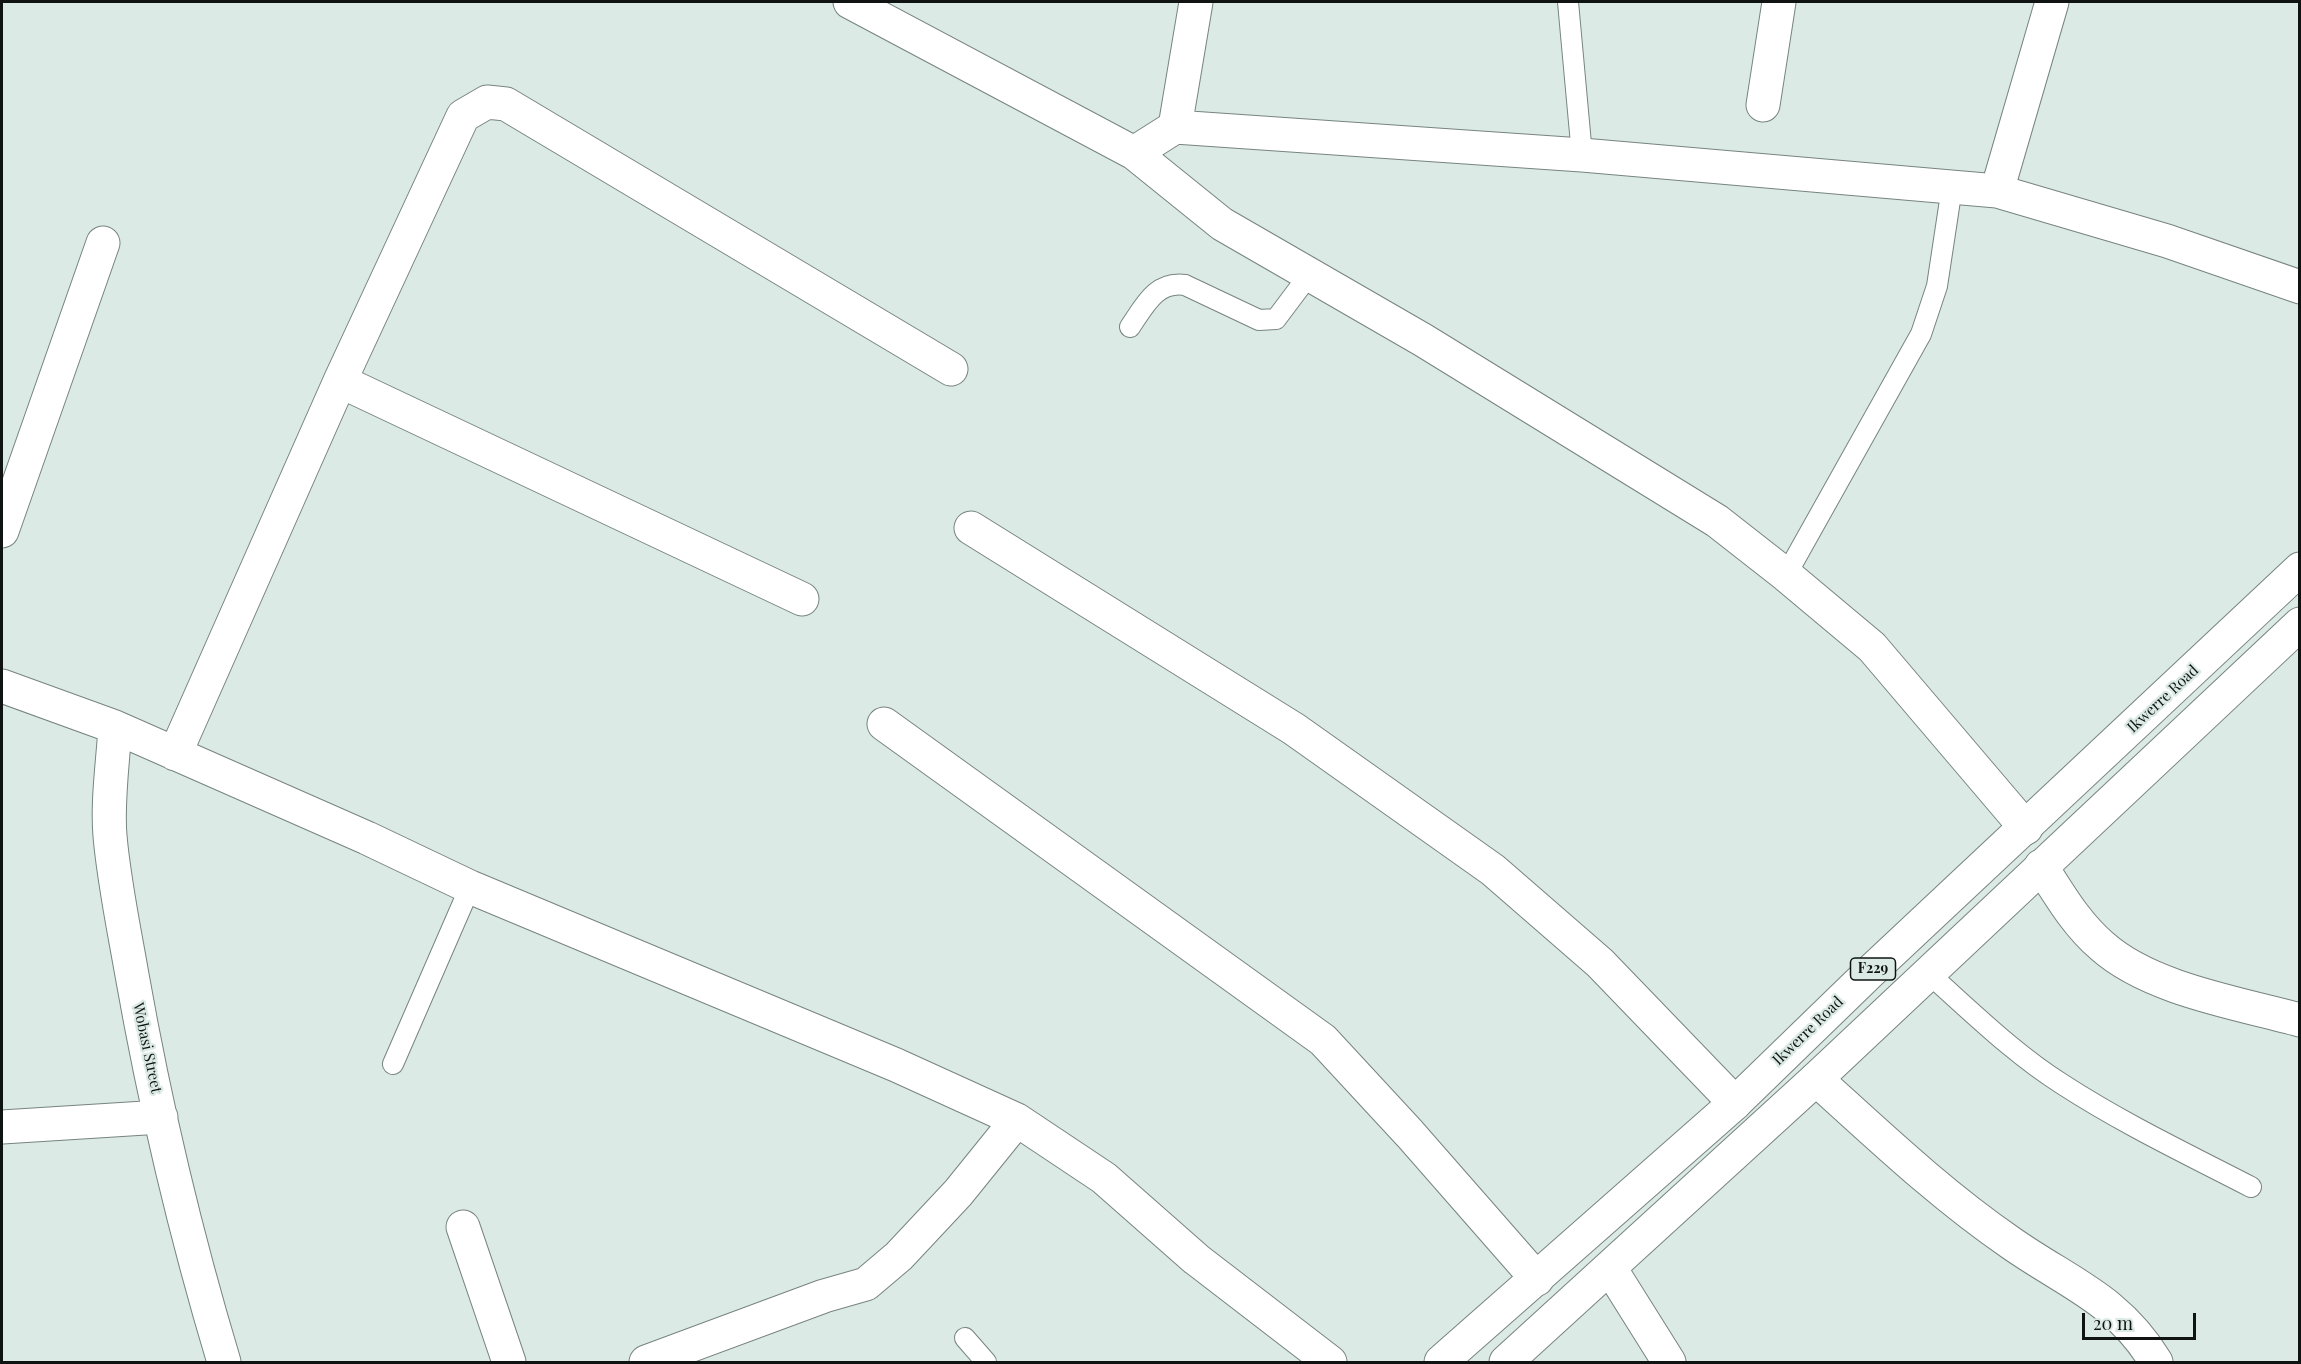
<!DOCTYPE html>
<html>
<head>
<meta charset="utf-8">
<style>
	body { margin:0 }
	#map { position:relative; width:2301px; height:1364px; overflow:hidden; background:#dbeae4; font-family:"Playfair Display",serif }
	canvas { display:block }
	.frame { position:absolute; inset:0; border:3px solid #0f1412; pointer-events:none }
	.scale { position:absolute; left:2082px; top:1313px; width:114px; height:27px; box-sizing:border-box; border:3px solid #0f1412; border-top:0; padding-left:8px; font-size:18px; line-height:21px; white-space:nowrap; color:#0f1412; -webkit-text-stroke:4px #dbeae4; paint-order:stroke }
</style>
</head>
<body>
<div id="map">
<canvas width="2301" height="1364"></canvas>
<div class="frame"></div>
<div class="scale">20 m</div>
</div>
<script>
const c = document.querySelector('canvas').getContext('2d');
c.lineJoin = 'round';
function strokePath(path, color, width, dash) { c.strokeStyle = color; c.lineWidth = width; c.lineCap = dash ? 'butt' : 'round'; c.setLineDash(dash || []); c.stroke(path); }
function drawText(font, color, halo, rows, align = 'center') {
  c.font = font + ' "Playfair Display",serif'; c.lineWidth = 4.5; c.setLineDash([]); c.textBaseline = 'middle'; c.strokeStyle = halo; c.fillStyle = color; for (const [text, x, y, turn = 0] of rows) {
    c.save(); c.translate(x, y); c.rotate((+turn || 0) * Math.PI / 180); c.textAlign = isNaN(turn) ? turn : align; if (halo) c.strokeText(text, 0, 0); c.fillText(text, 0, 0); c.restore();
  }
}
const lane = new Path2D(`
	M 1568,2 L 1582,155
	M 1130,327 C 1145,305 1156,281 1185,285 L 1259,320 L 1276,319 L 1309,275
	M 1786,575 L 1921,334 L 1937,286 L 1952,187
	M 1928,973 C 1971,1011 2013,1053 2062,1084 C 2122,1123 2187,1154 2251,1187
	M 393,1064 L 470,887
	M 965,1338 L 986,1362`);
const street = new Path2D(`
	M 850,2 L 1134,153 L 1222,224 L 1423,340 L 1717,521 L 1786,575 L 1872,647 L 2026,828
	M 1763,105 L 1779,2
	M 1175,127 L 1196,2
	M 1134,153 L 1175,127 L 1582,155 L 1997,191 L 2167,241 L 2300,287
	M 1997,191 L 2052,2
	M 340,381 L 802,599
	M 971,528 L 1294,729 L 1493,870 L 1600,963 L 1735,1103
	M 2,531 L 103,243
	M 2,686 L 115,727 L 367,838 L 470,887 L 896,1065 L 1017,1120 L 1104,1178 L 1196,1259 L 1330,1362
	M 884,724 L 1323,1040 L 1410,1134 L 1537,1279
	M 115,727 C 113,762 107,801 110,836 C 114,882 124,929 132,975 C 155,1105 186,1236 224,1362
	M 175,754 L 340,381 L 463,116 L 487,102 L 506,104 L 951,369
	M 2041,866 C 2059,894 2076,924 2102,946 C 2150,989 2238,1003 2300,1020
	M 1816,1079 C 1879,1136 1941,1195 2011,1243 C 2068,1283 2118,1299 2156,1362
	M 2,1127 L 161,1117
	M 463,1227 L 509,1362
	M 1610,1268 L 1669,1362
	M 646,1362 L 824,1296 L 866,1284 L 899,1256 L 958,1193 L 1017,1120`);
const primary = new Path2D(`
	M 1441,1362 L 1735,1103 L 1868,974 L 2300,569
	M 1506,1362 L 1816,1079 L 2300,624`);
strokePath(lane, '#77847f', 22);
strokePath(street, '#77847f', 35);
strokePath(primary, '#77847f', 35);
strokePath(lane, '#fff', 20);
strokePath(street, '#fff', 33);
strokePath(primary, '#fff', 33);
for (const [x, y, w] of [
	[1873,969,45]
]) { const box = new Path2D(); box.roundRect(x - w / 2, y - 11, w, 22, 4.5); c.fillStyle = '#dbeae4'; c.fill(box); strokePath(box, '#0f1412', 1.5); }
drawText('bold 14px', '#0f1412', null, [
	["F229",1873,969]
]);
drawText('15px', '#0f1412', '#dbeae4', [
	["Ikwerre Road",2163,699,-43],
	["Ikwerre Road",1808,1031,-44],
	["Wobasi Street",147,1048,78]
]);
</script>
</body>
</html>
